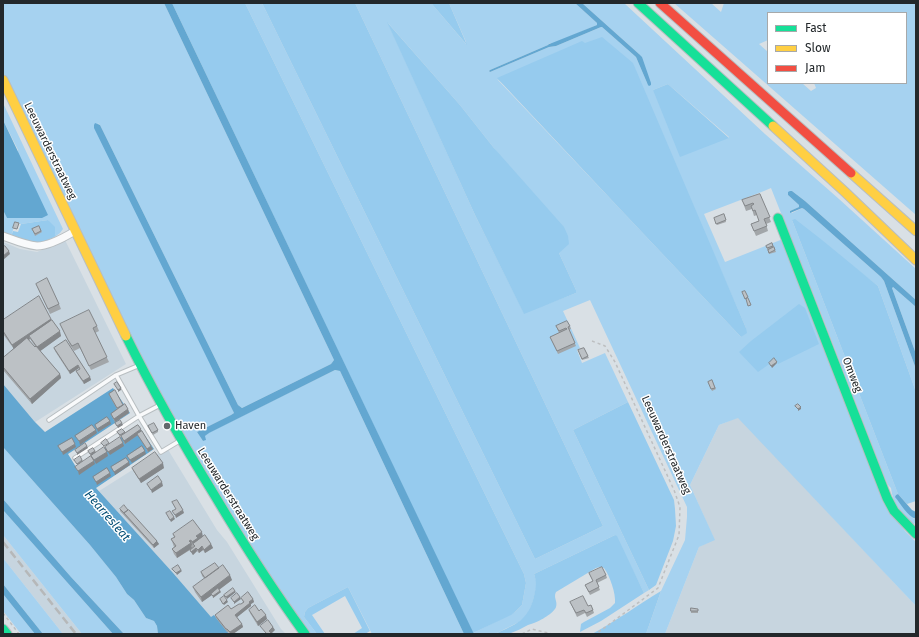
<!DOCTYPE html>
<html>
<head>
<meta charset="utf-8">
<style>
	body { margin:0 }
	#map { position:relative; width:919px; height:637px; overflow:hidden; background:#d9e0e5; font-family:"Fira Sans",sans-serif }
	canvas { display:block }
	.frame { position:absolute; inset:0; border:4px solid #23282b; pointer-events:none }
	.legend { position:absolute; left:767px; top:12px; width:140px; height:72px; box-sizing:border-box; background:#fff; border:1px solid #a7a9aa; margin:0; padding:5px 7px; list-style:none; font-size:12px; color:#23282b }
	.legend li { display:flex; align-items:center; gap:8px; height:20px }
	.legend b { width:20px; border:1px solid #a7a9aa }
</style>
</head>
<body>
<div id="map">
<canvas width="919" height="637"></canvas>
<div class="frame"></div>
<ul class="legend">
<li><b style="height:5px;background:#16e098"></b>Fast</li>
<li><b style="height:5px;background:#ffcf43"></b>Slow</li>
<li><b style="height:5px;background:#f24e42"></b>Jam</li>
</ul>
</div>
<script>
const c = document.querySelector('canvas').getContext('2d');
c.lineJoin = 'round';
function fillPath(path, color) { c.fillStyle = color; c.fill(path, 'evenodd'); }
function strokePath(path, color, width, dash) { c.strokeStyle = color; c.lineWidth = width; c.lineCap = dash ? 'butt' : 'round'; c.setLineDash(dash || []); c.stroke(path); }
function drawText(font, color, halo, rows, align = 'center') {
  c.font = font + ' "Fira Sans",sans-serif'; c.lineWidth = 3; c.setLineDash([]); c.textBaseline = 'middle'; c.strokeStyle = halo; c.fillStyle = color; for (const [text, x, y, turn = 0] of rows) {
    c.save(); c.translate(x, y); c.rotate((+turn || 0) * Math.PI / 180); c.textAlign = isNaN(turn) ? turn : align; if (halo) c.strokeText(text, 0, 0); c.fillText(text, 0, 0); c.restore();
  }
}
fillPath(new Path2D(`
	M 65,240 L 126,364 L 29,426 L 3,393 L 3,242 L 20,249 L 37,252 Z
	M 739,417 L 916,606 L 916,634 L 665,634 L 699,547 L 714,539 L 690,485 L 719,425 Z
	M 167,448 L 217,530 L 227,542 L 281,629 L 286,634 L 218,634 L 96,493 Z
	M 3,535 L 82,634 L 63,634 L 3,558 Z`), '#c7d5df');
fillPath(new Path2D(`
	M 3,3 L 164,3 L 334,360 L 331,364 L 242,408 L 238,405 L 100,125 L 98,123 L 234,413 L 231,415 L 197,432 L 203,441 L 205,440 L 205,436 L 208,433 L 335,370 L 340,371 L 464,634 L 372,634 L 348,587 L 308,608 L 305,612 L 304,617 L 317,634 L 309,634 C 280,591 252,548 225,504 C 198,461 172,417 148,373 L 3,72 Z
	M 245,3 L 262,3 L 535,559 L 603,526 L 568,452 L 355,3 L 431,3 L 466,44 L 466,42 L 449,3 L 575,3 L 597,23 L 597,25 L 552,44 L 550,43 L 548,45 L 490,70 L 489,71 L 490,72 L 549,47 L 556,46 L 601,27 L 602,27 L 636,57 L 648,85 L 639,54 L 582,3 L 624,3 L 765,134 L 839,199 L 916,269 L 916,300 L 805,201 L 792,191 L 788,195 L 799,205 L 799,207 L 790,211 L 792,213 L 802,208 L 804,209 L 881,277 L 884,281 L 916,369 L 916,392 L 878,286 L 792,220 L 898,494 L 896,495 L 914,519 L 916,519 L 916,523 L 911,525 L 897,509 L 892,494 L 891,488 L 888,485 L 884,476 L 822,316 L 771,188 L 764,191 L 704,214 L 725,262 L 783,239 L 889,510 L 905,531 L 916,542 L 916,606 L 738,418 L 719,425 L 690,485 L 715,540 L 699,547 L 665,634 L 646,634 L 661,591 L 685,540 L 687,517 L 687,507 L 627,379 L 590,300 L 563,311 L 580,348 L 577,350 L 582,363 L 605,353 L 628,402 L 573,430 L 649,590 L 644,593 L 615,535 L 534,574 L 536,580 L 536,589 L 532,604 L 527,615 L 519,622 L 495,634 L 474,634 L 473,633 L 515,612 L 522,605 L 526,583 L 524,574 ZM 388,23 L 460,105 L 494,148 L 559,253 L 576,290 L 576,293 L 524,313 L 475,215 ZM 497,79 L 704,232 L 746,328 L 741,337 L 620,209 ZM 668,84 L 729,137 L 729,138 L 653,90 Z
	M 674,3 L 711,3 L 721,12 L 724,3 L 916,3 L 916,215 ZM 768,13 L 906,13 L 906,83 L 814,83 L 816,88 L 811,91 L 802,83 L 768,83 L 768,52 L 759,44 L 768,40 Z
	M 3,103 L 63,229 L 60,233 L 56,236 L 48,220 L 21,224 L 15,223 L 11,237 L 3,234 L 3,210 L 7,218 L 18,150 L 3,120 Z
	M 892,287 L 893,287 L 916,307 L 916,354 L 892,288 Z
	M 3,447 L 90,545 L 116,577 L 127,594 L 134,600 L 146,618 L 154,621 L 157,626 L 158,634 L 124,634 L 71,577 L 3,499 Z
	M 3,510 L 113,634 L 82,634 L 3,535 Z
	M 3,558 L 63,634 L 43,634 L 3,584 Z
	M 3,594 L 35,634 L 21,634 L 3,611 Z`), '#a6d2f0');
fillPath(new Path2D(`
	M 172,3 L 245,3 L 524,574 L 526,583 L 522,605 L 515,612 L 511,615 L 473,633 Z
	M 262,3 L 355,3 L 568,452 L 603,526 L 535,559 Z
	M 431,3 L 449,3 L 467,45 Z
	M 387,22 L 460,105 L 494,148 L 564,227 L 568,236 L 569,244 L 559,253 L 576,290 L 576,293 L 524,314 L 475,215 Z
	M 602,37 L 633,63 L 746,328 L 747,333 L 741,337 L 620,209 L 497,78 L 582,41 L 585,43 Z
	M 668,84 L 729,138 L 680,157 L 653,90 Z
	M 795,219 L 822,240 L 878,286 L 916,392 L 916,501 L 907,504 L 898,494 L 792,220 Z
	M 48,220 L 55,227 L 55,234 L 56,236 C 38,246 30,243 11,237 L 13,231 L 18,232 L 21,224 Z
	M 799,304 L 805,308 L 819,344 L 778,364 L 775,360 L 758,372 L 739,352 L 751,341 Z
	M 628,402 L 674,500 L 675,509 L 676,526 L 673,541 L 656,585 L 649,590 L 573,430 Z
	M 615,535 L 617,536 L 644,593 L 601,621 L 580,632 L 581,624 L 584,622 L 610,608 L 615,603 C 616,594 610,576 604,568 L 600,567 L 596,568 L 556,592 C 553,598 558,601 556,607 C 554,613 540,621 534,623 C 532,624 530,624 528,625 C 522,628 517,631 511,633 C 506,635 500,634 495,634 C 516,624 528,621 534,596 C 536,588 537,582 534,574 Z
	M 348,587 L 370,631 L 365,634 L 353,634 L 362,628 L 345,596 L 312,615 L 325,634 L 317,634 L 304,617 L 305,612 L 308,608 Z
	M 661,591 L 646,634 L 592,634 C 616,621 638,605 661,591 Z`), '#96cbee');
fillPath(new Path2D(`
	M 164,3 L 172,3 L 474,634 L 464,634 L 340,371 L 335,370 L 209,433 L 205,436 L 206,440 L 203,441 L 197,432 L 231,415 L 234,413 L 94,128 L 94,125 L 95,123 L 100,125 L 238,405 L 242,408 L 331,364 L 334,360 Z
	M 575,3 L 582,3 L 639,54 L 642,57 L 651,83 L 651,85 L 649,86 L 648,85 L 636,57 L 602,27 L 601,27 L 556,46 L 549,47 L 490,72 L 489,71 L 490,70 L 548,45 L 549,44 L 552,43 L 597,25 L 597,23 Z
	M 3,120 L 48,215 L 42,218 L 7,218 L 3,210 Z
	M 790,191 L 792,191 L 805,201 L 916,300 L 916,307 L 893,287 L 892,288 L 916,354 L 916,369 L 884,281 L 881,277 L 804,209 L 802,208 L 790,213 L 790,211 L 799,207 L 799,205 L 788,195 L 788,192 Z
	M 3,384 L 34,421 L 45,432 L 113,388 L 130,413 L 68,454 L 76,467 L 136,427 L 139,427 L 154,449 L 96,488 L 173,573 L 211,617 L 214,615 L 229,634 L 158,634 L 157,626 L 154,621 L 146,618 L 134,600 L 127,594 L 116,577 L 90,545 L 3,447 Z
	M 898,494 L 912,510 L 916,512 L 916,519 C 907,516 901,504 895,497 L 896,495 Z
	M 3,499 L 71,577 L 124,634 L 113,634 L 3,510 Z
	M 3,584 L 43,634 L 35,634 L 3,594 Z`), '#63a7d1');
const lane = new Path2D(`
	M 116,375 L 139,416 L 161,452 L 181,440
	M 49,420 L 116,375 L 140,365
	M 75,458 L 139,416 L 160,405`);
const street = new Path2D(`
	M 3,236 C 14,240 25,245 37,246 C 48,246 65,237 75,231`);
const fast = new Path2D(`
	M 638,3 L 773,126
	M 778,218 L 887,498 L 894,511 L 916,534
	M 126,336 C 153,391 183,444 215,496 C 243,543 273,590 305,634
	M 3,629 L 7,634`);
const slow = new Path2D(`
	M 3,80 L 126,336
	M 773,126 L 845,192 L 916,260
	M 851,173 L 916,231`);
const jam = new Path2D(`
	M 660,3 L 851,173`);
strokePath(lane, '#b8bec1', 5.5);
strokePath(street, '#b8bec1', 9);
strokePath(fast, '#b8bec1', 11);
strokePath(slow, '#b8bec1', 11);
strokePath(jam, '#b8bec1', 11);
strokePath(new Path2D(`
	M 592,341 L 605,346 L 615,362 L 674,490 L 680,507 L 679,535 L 658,588 L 596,634
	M 3,613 L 19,634
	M 522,634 L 532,629 L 552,634`), '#bdbfc1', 1.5, [3, 3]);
strokePath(lane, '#f9fafb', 3.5);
strokePath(street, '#f9fafb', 7);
strokePath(fast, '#16e098', 9);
strokePath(slow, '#ffcf43', 9);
strokePath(jam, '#f24e42', 9);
strokePath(new Path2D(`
	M 3,542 L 76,634`), '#b6b8b9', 2.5, [8, 4]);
fillPath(new Path2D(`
	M 760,194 L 771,222 L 766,224 L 768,231 L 756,236 L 751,224 L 759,221 L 757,215 L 754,216 L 752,209 L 746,211 L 742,200 Z
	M 724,214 L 726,222 L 717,225 L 714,218 Z
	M 39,226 L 42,232 L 35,236 L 32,229 Z
	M 772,243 L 776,252 L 769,254 L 766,246 Z
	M 36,284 L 59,304 L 61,309 L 50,314 Z
	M 3,320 L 52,320 L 61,336 L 40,351 L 60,374 L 61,378 L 32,404 L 3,370 L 3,358 L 14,349 L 3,334 ZM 30,339 L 35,346 L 35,347 L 29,340 Z
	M 60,324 L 97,326 L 99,331 L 95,333 L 109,362 L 91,370 L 80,348 L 74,351 L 70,345 Z
	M 556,326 L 570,326 L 571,329 L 569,330 L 576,346 L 558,354 L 550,337 L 559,333 Z
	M 66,340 L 90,377 L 91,380 L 84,384 L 78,375 L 76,371 L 80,369 L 79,368 L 70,374 L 55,351 L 54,348 Z
	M 584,348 L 589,358 L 582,360 L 578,350 Z
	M 712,380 L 716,389 L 712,391 L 708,382 Z
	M 115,390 L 123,406 L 128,409 L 129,413 L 115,422 L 112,417 L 111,414 L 117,409 L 110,397 L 109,394 Z
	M 138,425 L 151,446 L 153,449 L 148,452 L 138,435 L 125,444 L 121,436 L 120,437 L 117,432 L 125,432 L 125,433 Z
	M 148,426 L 158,430 L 158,432 L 153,435 Z
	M 132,468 L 164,468 L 141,483 L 134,472 Z
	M 120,509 L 159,544 L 154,548 L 120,511 Z
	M 173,534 L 203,536 L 211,544 L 213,548 L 205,553 L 203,550 L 199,553 L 197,551 L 193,555 L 190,550 L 177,558 L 174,554 L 172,549 L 174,547 L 173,544 L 171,539 L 174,537 Z
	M 219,568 L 232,580 L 219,590 L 221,592 L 213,598 L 212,595 L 202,602 L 195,592 L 193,587 L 205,579 L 202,576 L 201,572 Z
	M 589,573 L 606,575 L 607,578 L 597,583 L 600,590 L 590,595 L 585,585 L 593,581 Z
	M 241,598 L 253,599 L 254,602 L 251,604 L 251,606 L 237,617 L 242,624 L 243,627 L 233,634 L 230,634 L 228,632 L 227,632 L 216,618 L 215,615 L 231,609 L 241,604 L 243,602 Z
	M 570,602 L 588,606 L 593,610 L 594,613 L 587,617 L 585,613 L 577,617 Z
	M 249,610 L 259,611 L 267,619 L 258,626 L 250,613 Z
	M 698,610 L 698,613 L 691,613 L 691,611 Z`), '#a2a6a9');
fillPath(new Path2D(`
	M 9,251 L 10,254 L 3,260 L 3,256 Z
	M 51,319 L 53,324 L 29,336 L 30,339 L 14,350 L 12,345 Z
	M 60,331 L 61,336 L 39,352 L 37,347 Z
	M 777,362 L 777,363 L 772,368 L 771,366 Z
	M 78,365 L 79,368 L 70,374 L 69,371 Z
	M 60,374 L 61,378 L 32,404 L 30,399 Z
	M 90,377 L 91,380 L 84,384 L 83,381 Z
	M 121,388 L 121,390 L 118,392 L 118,390 Z
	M 801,407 L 801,409 L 798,411 L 798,409 Z
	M 128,409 L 129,413 L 115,422 L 114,419 Z
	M 110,421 L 111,424 L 98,432 L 97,429 Z
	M 122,423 L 123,425 L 118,428 L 117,426 Z
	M 141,429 L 142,433 L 137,434 L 138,435 L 125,444 L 124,441 Z
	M 96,430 L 97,433 L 80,445 L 79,441 Z
	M 123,443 L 124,446 L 110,455 L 108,452 Z
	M 75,444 L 76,447 L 63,455 L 62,452 Z
	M 87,446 L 88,448 L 77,455 L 77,453 Z
	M 151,446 L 153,449 L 148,452 L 147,449 Z
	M 95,451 L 96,452 L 91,456 L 90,454 Z
	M 145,451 L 146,454 L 132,463 L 130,460 Z
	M 107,452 L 108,456 L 96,464 L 94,460 Z
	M 82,460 L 83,461 L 77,465 L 77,464 Z
	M 94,461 L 95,464 L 79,475 L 78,471 Z
	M 129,462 L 130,465 L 115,475 L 114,472 Z
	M 163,463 L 164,468 L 141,483 L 139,479 Z
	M 110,473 L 111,476 L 97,485 L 96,482 Z
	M 162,482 L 163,486 L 152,493 L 151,490 Z
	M 183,510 L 184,513 L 176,518 L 175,515 Z
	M 174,517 L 175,519 L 171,522 L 170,520 Z
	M 202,532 L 203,537 L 193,544 L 192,542 L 196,536 Z
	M 191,540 L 192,545 L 191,546 L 192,548 L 177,558 L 176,553 Z
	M 157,541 L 159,544 L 154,548 L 153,545 Z
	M 211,544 L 213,548 L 205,553 L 204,550 Z
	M 202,546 L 203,550 L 199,553 L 198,550 Z
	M 196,548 L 197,551 L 193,555 L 191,552 Z
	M 181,570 L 182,571 L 177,575 L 176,573 Z
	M 230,575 L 232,580 L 212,595 L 211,594 L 212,595 L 202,602 L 201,597 Z
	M 220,591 L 221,592 L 213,598 L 213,596 Z
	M 235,591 L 236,592 L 227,599 L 226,597 Z
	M 240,597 L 241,599 L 234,604 L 234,602 Z
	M 253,599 L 254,602 L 251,604 L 251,606 L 236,618 L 235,615 Z
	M 227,600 L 228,602 L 224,605 L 223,604 Z
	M 266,615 L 267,619 L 258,626 L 257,622 Z
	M 242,624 L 243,627 L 233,634 L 230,634 L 230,632 Z
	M 273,627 L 275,630 L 271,634 L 270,634 L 269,631 Z`), '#84878a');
const building = new Path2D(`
	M 760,194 L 770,217 L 764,219 L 767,226 L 754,231 L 751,224 L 759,221 L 755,210 L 753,211 L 751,206 L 754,204 L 753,203 L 745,206 L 742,200 Z
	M 724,214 L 726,220 L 716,224 L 714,218 Z
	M 15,222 L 19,223 L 17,229 L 13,228 Z
	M 39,226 L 41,231 L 35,234 L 32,229 Z
	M 772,243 L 773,246 L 767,248 L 766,246 Z
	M 5,246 L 9,251 L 3,256 L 3,247 Z
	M 774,247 L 775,250 L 769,253 L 768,250 Z
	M 47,278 L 59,304 L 48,309 L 36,284 Z
	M 745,291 L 748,297 L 745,299 L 742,292 Z
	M 39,296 L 51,319 L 12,345 L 3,331 L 3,320 Z
	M 748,298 L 751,305 L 748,306 L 746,299 Z
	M 89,310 L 97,326 L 93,328 L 107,357 L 89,366 L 78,343 L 72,346 L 68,340 L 60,324 Z
	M 52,320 L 60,331 L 37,347 L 29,336 Z
	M 567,321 L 570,326 L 568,327 L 575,343 L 557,351 L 550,337 L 567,329 L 566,328 L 559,331 L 556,326 Z
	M 27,338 L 35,347 L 36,346 L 60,374 L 30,399 L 3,367 L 3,358 Z
	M 66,340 L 90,377 L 83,381 L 76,371 L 80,369 L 78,365 L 69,371 L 54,348 Z
	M 584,348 L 588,356 L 582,359 L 578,350 Z
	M 774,358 L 777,362 L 771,366 L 769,363 Z
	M 712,380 L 715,388 L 711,389 L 708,382 Z
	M 117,382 L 121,388 L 118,390 L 114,384 Z
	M 115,390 L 123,405 L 117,408 L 109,394 Z
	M 125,404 L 128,409 L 114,419 L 111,414 Z
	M 798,404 L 801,407 L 798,409 L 795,406 Z
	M 107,417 L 110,421 L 97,429 L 95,425 Z
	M 120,420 L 122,423 L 117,426 L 115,423 Z
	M 154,423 L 158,430 L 152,433 L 148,426 Z
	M 92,425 L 96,430 L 79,441 L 75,436 Z
	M 138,425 L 141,429 L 124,441 L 121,436 Z
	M 122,429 L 125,432 L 120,435 L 117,432 Z
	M 142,431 L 151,446 L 147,449 L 137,434 Z
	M 120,437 L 123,443 L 108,452 L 105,447 Z
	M 72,438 L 75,444 L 62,452 L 58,446 Z
	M 106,439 L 109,443 L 104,446 L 101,443 Z
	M 85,443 L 87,446 L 77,453 L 75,450 Z
	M 142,446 L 145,451 L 130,460 L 127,456 Z
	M 104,447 L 107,452 L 94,460 L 91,456 Z
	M 93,448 L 95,451 L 90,454 L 88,451 Z
	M 155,452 L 163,463 L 139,479 L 132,468 Z
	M 80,456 L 82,460 L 77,464 L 74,460 Z
	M 91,456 L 94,461 L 78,471 L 75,467 Z
	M 126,458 L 129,462 L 114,472 L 111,467 Z
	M 107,468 L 110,473 L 96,482 L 93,477 Z
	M 158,476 L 162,482 L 151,490 L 147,484 Z
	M 177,500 L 183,510 L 175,515 L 172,511 L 176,509 L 172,502 Z
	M 124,505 L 128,510 L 124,513 L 125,514 L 120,509 Z
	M 129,510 L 157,541 L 153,545 L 124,513 Z
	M 170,511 L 174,517 L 170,520 L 166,513 Z
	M 193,520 L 202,532 L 196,536 L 198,538 L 192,542 L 191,540 L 189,541 L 191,543 L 176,553 L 172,549 L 176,546 L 171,539 L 175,537 L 173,534 Z
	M 205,535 L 211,544 L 204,550 L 202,546 L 198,550 L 196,548 L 191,552 L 190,550 L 195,546 L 193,544 Z
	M 215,563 L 219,568 L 205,578 L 201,572 Z
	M 178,565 L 181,570 L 176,573 L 172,569 Z
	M 223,565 L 230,575 L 201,597 L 193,587 Z
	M 602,567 L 606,575 L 596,580 L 599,587 L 589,592 L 585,585 L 593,581 L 589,573 Z
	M 218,588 L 220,591 L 213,596 L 211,594 Z
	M 233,588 L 235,591 L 226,597 L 224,595 Z
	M 248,592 L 253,599 L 249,602 L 250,603 L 235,615 L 242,624 L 230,632 L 227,629 L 226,629 L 215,615 L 228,605 L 231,609 L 239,604 L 241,604 L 244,602 L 241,598 Z
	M 237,593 L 240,597 L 234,602 L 231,598 Z
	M 224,596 L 227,600 L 223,604 L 220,599 Z
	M 583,596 L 588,606 L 591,605 L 593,610 L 586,613 L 584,610 L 576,613 L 570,602 Z
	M 255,605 L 259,611 L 261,609 L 266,615 L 257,622 L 249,610 Z
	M 691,608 L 698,609 L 698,611 L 691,611 Z
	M 268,620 L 273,627 L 269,631 L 271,633 L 270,634 L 264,634 L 266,633 L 260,626 Z`);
fillPath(building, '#bcc1c5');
strokePath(building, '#84878a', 1);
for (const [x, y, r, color] of [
	[167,426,4,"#63686c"]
]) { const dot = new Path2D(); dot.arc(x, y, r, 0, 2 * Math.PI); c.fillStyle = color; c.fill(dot); strokePath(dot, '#fff', 1.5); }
drawText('11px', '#23282b', '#fff', [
	["Leeuwarderstraatweg",50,151,64],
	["Omweg",852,375,69],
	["Leeuwarderstraatweg",666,445,66],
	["Leeuwarderstraatweg",228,494,58]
]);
drawText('11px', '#23282b', '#fff', [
	["Haven",175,426]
], 'left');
drawText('italic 12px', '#004c73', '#fff', [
	["Hearresleat",107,516,49]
]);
</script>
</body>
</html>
